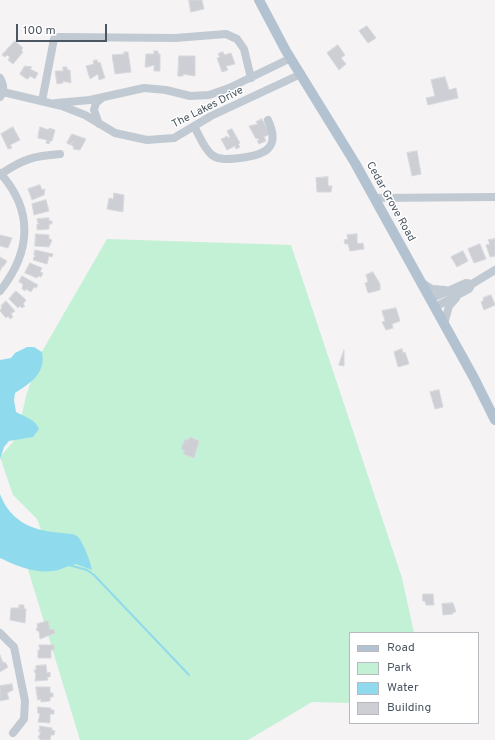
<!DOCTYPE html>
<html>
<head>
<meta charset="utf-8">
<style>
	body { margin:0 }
	#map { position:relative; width:495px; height:740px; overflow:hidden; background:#f5f3f3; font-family:Overpass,sans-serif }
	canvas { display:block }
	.legend { position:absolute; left:349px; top:632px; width:130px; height:92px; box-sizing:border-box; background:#fff; border:1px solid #b7bbc0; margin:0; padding:5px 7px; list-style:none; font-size:12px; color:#4a5661 }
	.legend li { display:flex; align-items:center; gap:8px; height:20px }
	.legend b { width:20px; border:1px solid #b7bbc0 }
	.scale { position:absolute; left:16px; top:24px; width:91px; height:18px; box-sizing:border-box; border:2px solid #4a5661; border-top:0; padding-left:5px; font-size:12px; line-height:14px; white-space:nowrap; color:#4a5661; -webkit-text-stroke:3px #fff; paint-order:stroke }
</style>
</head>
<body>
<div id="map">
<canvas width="495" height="740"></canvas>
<ul class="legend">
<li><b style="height:5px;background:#b3c2d1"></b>Road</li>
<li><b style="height:11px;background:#c3f1d5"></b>Park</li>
<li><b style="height:11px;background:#90daee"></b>Water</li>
<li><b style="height:11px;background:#cdcfd5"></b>Building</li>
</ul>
<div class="scale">100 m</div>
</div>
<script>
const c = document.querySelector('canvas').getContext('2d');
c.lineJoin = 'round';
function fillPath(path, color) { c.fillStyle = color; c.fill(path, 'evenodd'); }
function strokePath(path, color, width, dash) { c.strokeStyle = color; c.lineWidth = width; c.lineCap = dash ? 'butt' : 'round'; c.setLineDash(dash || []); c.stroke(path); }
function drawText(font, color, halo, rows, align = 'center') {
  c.font = font + ' Overpass,sans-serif'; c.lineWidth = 3; c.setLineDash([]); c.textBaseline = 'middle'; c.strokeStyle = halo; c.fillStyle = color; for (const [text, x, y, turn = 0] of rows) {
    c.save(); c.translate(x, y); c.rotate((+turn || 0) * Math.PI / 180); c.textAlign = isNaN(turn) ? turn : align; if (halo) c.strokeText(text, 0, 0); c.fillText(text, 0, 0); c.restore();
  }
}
fillPath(new Path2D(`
	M 107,239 L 291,245 L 402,578 L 414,633 L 350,633 L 350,703 L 312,702 L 248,740 L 80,740 L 27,566 L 47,546 L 37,519 L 13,495 L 0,457 L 17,437 L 26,396 L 40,355 Z`), '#c3f1d5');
fillPath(new Path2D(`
	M 27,347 L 34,347 L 42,352 C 46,373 31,383 15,393 L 14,400 L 16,412 C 25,417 35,419 39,429 L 33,437 L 9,441 L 4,447 L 0,459 L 0,360 L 11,358 L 15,353 Z
	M 0,494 C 11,523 34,531 63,533 C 68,534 74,533 78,537 C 83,542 91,563 92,570 L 76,564 C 71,565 66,567 61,569 C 40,576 19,567 0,558 Z`), '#90daee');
strokePath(new Path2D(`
	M 69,565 L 87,570 L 94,575 L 189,675`), '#90daee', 2);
const building = new Path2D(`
	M 189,0 L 202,0 L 204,9 L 191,12 Z
	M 367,26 L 376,38 L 368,43 L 359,31 Z
	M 15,41 L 23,48 L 21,50 L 23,52 L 13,64 L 8,60 L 10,57 L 7,55 L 5,57 L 2,55 Z
	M 338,45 L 345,55 L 341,58 L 346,64 L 339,70 L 327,53 Z
	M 154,51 L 158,51 L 158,54 L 160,54 L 160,71 L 154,71 L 154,65 L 148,67 L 148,65 L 148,67 L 145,67 L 146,54 L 154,54 Z
	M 124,52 L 128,52 L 131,72 L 115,74 L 112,55 L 124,54 Z
	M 223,52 L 224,55 L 231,53 L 235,64 L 226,66 L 228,70 L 222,72 L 217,58 L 220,57 L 218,54 Z
	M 179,56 L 195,56 L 195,76 L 183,74 L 183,76 L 178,76 Z
	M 97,60 L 98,63 L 100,62 L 105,78 L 99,80 L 98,74 L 90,79 L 86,66 L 94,64 L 93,61 Z
	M 25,66 L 32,67 L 30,69 L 38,73 L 35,79 L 30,76 L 28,79 L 25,78 L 20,74 Z
	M 63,67 L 67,67 L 67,70 L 70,70 L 71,83 L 63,81 L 63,83 L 57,84 L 55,71 L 63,71 Z
	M 445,77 L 449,90 L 456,88 L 458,98 L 428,105 L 426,98 L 435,96 L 431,80 Z
	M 262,119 L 270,134 L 264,137 L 266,141 L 259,144 L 257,141 L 259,140 L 258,138 L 256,139 L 249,126 L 258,124 L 256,122 Z
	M 13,127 L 20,140 L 10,145 L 12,148 L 8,149 L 1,134 Z
	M 40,127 L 49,130 L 49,128 L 55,130 L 52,141 L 50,141 L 49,144 L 46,143 L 47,140 L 38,138 Z
	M 232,129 L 240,143 L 238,144 L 240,147 L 236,149 L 235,146 L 227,150 L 221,139 L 224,138 L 225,139 L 224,138 L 227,136 L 228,138 L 230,137 L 227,131 Z
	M 72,134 L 86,139 L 80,150 L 73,149 L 74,147 L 71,145 L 73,141 L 70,145 L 67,143 Z
	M 417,151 L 421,174 L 412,176 L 407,153 Z
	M 328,177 L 328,186 L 332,186 L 331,192 L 317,192 L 316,178 Z
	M 40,185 L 42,190 L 45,189 L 44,195 L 32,200 L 28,189 Z
	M 114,193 L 124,195 L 123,212 L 107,209 L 109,198 L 113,199 Z
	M 46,200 L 49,211 L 34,215 L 32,204 Z
	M 49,218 L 49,221 L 52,221 L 52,224 L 49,224 L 49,229 L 37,230 L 37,224 L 40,224 L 38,223 L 37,219 Z
	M 36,234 L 49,235 L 49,239 L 52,240 L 49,247 L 35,246 Z
	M 357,234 L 357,241 L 358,244 L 363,243 L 364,249 L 350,251 L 348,244 L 345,244 L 344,240 L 348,239 L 347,235 Z
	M 0,235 L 12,238 L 8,248 L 0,246 Z
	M 495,239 L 495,256 L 490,257 L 486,245 L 490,244 L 488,240 Z
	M 480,244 L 486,259 L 474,263 L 468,249 Z
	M 35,250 L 53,254 L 52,257 L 49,256 L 47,264 L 33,260 L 34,257 L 36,256 L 34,255 Z
	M 463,251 L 468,261 L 457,267 L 451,257 Z
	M 0,257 L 7,261 L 3,267 L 1,266 L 2,267 L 0,271 Z
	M 30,263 L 42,268 L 40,272 L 43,273 L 41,277 L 38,276 L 37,278 L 25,273 Z
	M 373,272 L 380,284 L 380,290 L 368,293 L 365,283 L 368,282 L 366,275 Z
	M 22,276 L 38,285 L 36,288 L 34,287 L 31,292 L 26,289 L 25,291 L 22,289 L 23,284 L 19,282 Z
	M 16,291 L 26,300 L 23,304 L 25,306 L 22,308 L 20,306 L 18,308 L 9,299 Z
	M 491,295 L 495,305 L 484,310 L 481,302 L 484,300 L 483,298 Z
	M 6,301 L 15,311 L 11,314 L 13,317 L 10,319 L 8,316 L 6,318 L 0,311 L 2,307 L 1,306 Z
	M 396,308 L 400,321 L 392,324 L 393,328 L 386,330 L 382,322 L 385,321 L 382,311 Z
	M 402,349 L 403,353 L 405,352 L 409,364 L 398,367 L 394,352 Z
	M 344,350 L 344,366 L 339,365 Z
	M 439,390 L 443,407 L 435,409 L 430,392 Z
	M 190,437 L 199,441 L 194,458 L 183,454 L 185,451 L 181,449 L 185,439 L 188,440 Z
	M 423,594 L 433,594 L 434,605 L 426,605 L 425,601 L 423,601 Z
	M 453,603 L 456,612 L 453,612 L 453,614 L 443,615 L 442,604 Z
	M 19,605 L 24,605 L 24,609 L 26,609 L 25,623 L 10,620 L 11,608 L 19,608 Z
	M 48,621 L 50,630 L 54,629 L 55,633 L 40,639 L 39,631 L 37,631 L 36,628 L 38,628 L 37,624 Z
	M 39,645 L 54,645 L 54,650 L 51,650 L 51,658 L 38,658 L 38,650 L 40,650 Z
	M 0,655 L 3,663 L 5,662 L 8,667 L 0,672 Z
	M 46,665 L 47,673 L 50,672 L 50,677 L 47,677 L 48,680 L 35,681 L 36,673 L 35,673 L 34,670 L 36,670 L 36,666 Z
	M 12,684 L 13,690 L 7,693 L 9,699 L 0,701 L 0,686 Z
	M 36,687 L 50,687 L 50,693 L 53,693 L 53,697 L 50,697 L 50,701 L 41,702 L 41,699 L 38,700 Z
	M 38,707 L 51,708 L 51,710 L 54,710 L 54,714 L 50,714 L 50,723 L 38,722 L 40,714 L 38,713 Z
	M 40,726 L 52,728 L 52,730 L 55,731 L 54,735 L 51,735 L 50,740 L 40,740 L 40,738 L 38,738 L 41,732 L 39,732 Z`);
fillPath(building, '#cdcfd5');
strokePath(building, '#d7d9de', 1);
strokePath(new Path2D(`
	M 0,78 C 4,85 5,91 0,97
	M 3,92 L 62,106 L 85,115 L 115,133 L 147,140 L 174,138 L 211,116 L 301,74
	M 42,101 L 54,39 L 59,37 L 175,38 L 226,34 L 237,39 L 244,49 L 251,78
	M 56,103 L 90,100 L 144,88 L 166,90 L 190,96 L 209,95 L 229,88 L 291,58
	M 99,124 L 94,110 L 96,103 L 102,98
	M 194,126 C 199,135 204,149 212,155 C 220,161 231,159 240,158 C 265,155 281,148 268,120
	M 0,173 C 34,211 31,252 0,291
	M 1,174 C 23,159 34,156 60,154
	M 374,198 L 495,197
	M 421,282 L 432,289 L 445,290
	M 430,299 L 466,283 L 472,284
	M 435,307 L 469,289 L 472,284 L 495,270
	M 444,324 L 449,306 L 456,298
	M 0,633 L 14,647 L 25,701 L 24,719 L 13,733`), '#c1cad2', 8);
strokePath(new Path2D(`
	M 259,0 L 286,51 L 355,163 L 474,378 L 495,420`), '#b3c2d1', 10);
drawText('11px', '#4a5661', '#fff', [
	["The Lakes Drive",208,108,-27],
	["Cedar Grove Road",390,202,61]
]);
</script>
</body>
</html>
